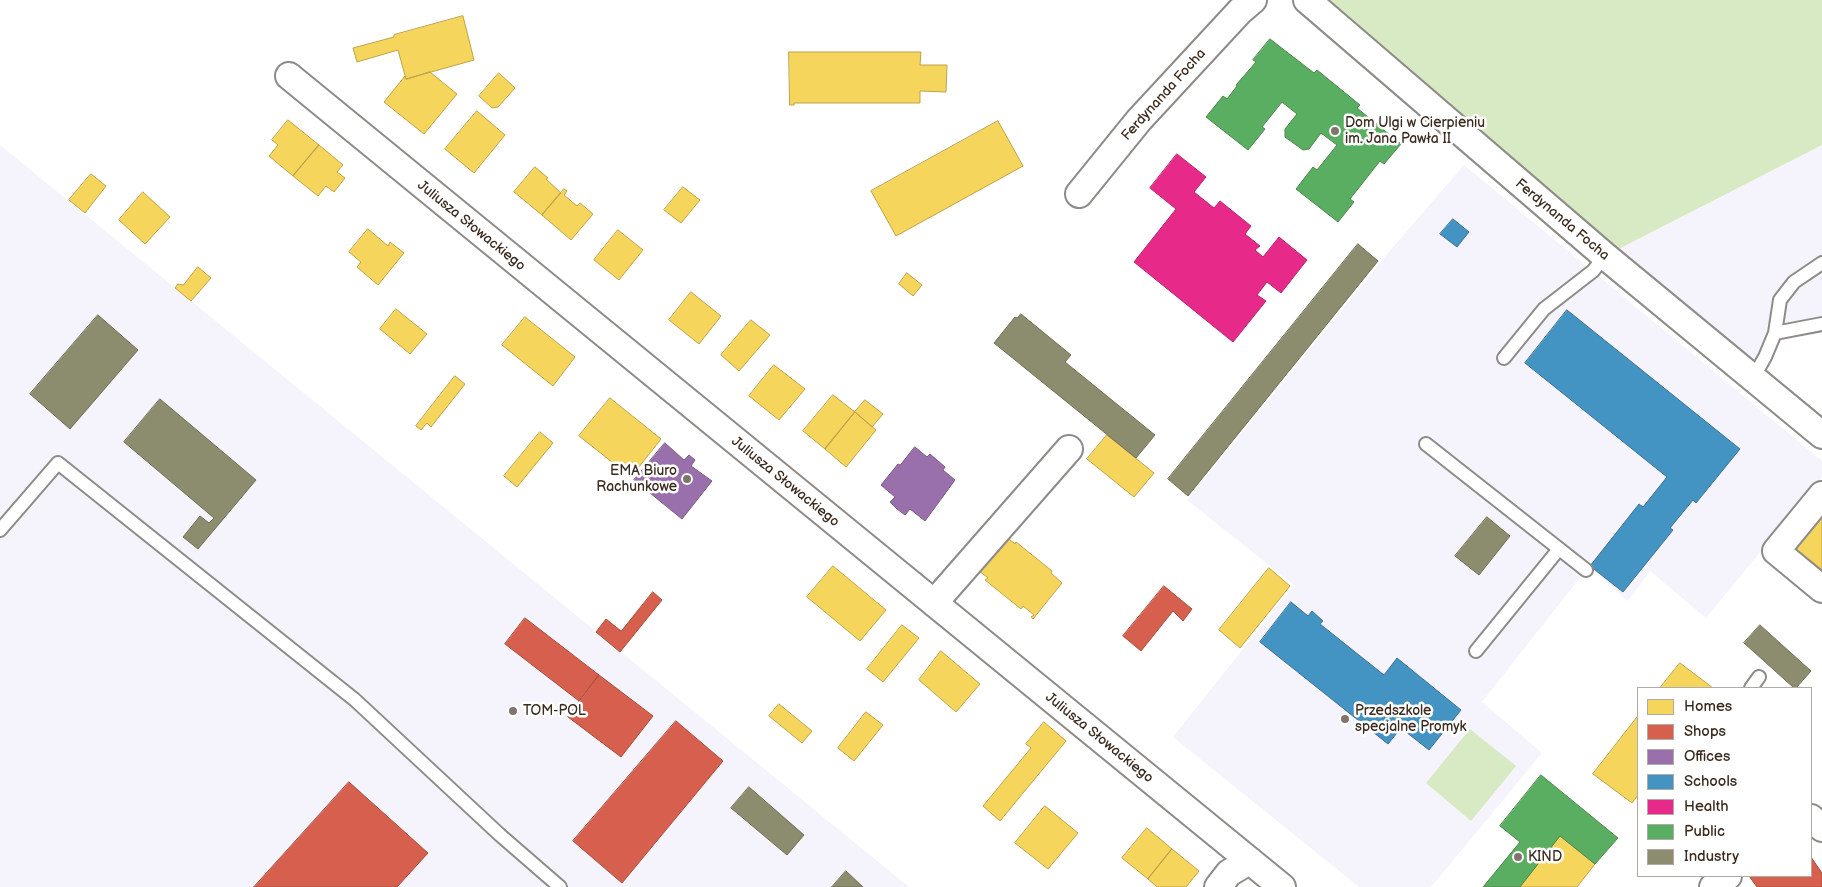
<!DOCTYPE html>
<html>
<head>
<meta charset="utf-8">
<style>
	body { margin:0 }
	#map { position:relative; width:1822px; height:887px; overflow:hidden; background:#fff; font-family:"Balsamiq Sans",sans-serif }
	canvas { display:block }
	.legend { position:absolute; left:1637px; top:687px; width:175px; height:190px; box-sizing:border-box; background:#fff; border:1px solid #b1aaa5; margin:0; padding:6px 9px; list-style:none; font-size:15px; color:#3b2a1e }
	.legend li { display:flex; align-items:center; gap:10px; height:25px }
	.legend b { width:25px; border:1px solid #b1aaa5 }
</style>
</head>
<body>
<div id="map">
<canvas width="1822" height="887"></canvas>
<ul class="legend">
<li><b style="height:14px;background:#f6d55c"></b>Homes</li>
<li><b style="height:14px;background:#d6604d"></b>Shops</li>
<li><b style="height:14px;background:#9970ab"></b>Offices</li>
<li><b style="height:14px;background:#4393c3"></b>Schools</li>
<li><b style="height:14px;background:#e7298a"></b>Health</li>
<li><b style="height:14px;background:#5aae61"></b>Public</li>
<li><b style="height:14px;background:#8c8c6e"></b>Industry</li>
</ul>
</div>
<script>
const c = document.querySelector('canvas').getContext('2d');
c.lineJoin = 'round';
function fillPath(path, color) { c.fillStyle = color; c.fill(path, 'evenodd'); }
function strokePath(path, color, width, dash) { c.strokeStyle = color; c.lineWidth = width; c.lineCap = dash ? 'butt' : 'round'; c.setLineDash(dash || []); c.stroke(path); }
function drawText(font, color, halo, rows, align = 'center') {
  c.font = font + ' "Balsamiq Sans",sans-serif'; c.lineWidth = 5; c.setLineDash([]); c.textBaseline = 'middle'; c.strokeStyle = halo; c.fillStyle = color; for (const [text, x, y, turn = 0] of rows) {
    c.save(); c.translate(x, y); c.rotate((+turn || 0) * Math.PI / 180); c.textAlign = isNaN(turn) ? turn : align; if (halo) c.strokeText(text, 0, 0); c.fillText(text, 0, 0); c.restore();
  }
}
fillPath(new Path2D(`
	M 0,145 L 909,887 L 0,887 Z
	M 1822,145 L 1822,324 L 1775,333 L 1753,378 L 1605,256 Z
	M 1464,165 L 1822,461 L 1822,477 L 1706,618 L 1650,571 L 1628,601 L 1589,567 L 1586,570 L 1482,702 L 1542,753 L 1431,887 L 1359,887 L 1173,737 L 1294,585 L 1187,500 L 1382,260 Z`), '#f5f3fb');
fillPath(new Path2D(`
	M 1307,0 L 1822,0 L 1822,145 L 1605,256 Z
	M 1470,729 L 1516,766 L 1471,821 L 1426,783 Z`), '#d8eac3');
const homes = new Path2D(`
	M 463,16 L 474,60 L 406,79 L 398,50 L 357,62 L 353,48 L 394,37 L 394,35 Z
	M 789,52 L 921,52 L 920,65 L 947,65 L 946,92 L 920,91 L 920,103 L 794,103 L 794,105 L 790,105 Z
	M 430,72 L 457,94 L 424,134 L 384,102 L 405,76 L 406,79 Z
	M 499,73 L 515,88 L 498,107 L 492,108 L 479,96 Z
	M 477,111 L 505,135 L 474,173 L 445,149 Z
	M 288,120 L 319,145 L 293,176 L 269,156 L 278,145 L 272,140 Z
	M 998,121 L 1023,166 L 896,236 L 871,191 Z
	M 319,145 L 343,165 L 337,172 L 345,178 L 334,192 L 326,186 L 318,196 L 293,176 Z
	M 535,167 L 548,178 L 546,179 L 561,193 L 542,215 L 514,192 Z
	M 91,174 L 106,186 L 85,213 L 69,200 Z
	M 683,187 L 700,200 L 681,223 L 664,210 Z
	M 564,189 L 567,191 L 564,195 L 577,206 L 580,203 L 593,214 L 571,240 L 542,215 Z
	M 143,192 L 170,217 L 145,244 L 119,220 Z
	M 368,229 L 388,246 L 390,242 L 404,253 L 378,285 L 357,267 L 361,262 L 349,252 Z
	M 618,230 L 643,250 L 619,280 L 594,260 Z
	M 198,267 L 211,278 L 191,301 L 175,288 L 178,284 L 183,285 Z
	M 907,273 L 922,285 L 913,296 L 899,284 Z
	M 691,292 L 721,316 L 699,344 L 669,320 Z
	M 396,309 L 427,334 L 410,354 L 380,329 Z
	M 525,317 L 575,357 L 553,386 L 502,345 Z
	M 751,320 L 770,335 L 739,371 L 721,355 Z
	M 774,365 L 805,389 L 779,420 L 749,396 Z
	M 455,376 L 465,384 L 431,427 L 427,423 L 421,430 L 416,426 Z
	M 833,395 L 855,412 L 825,449 L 803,431 Z
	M 610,398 L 661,439 L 631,477 L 579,436 Z
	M 865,400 L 883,414 L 872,427 L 855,412 Z
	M 855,412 L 876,430 L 846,467 L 825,449 Z
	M 540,432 L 553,443 L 517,487 L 504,476 Z
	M 1107,435 L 1154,473 L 1134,497 L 1087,459 Z
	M 1822,511 L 1822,570 L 1793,547 Z
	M 1003,534 L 1015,544 L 1016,542 L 1052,571 L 1051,573 L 1062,583 L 1033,619 L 1031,617 L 1034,615 L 1023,606 L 1021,609 L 985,580 L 988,578 L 978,570 Z
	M 833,566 L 886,610 L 860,641 L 807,597 Z
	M 1269,568 L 1290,586 L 1240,648 L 1219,630 Z
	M 902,625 L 919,638 L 883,682 L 867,669 Z
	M 941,651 L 980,684 L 956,712 L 919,680 Z
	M 1680,663 L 1713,688 L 1660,688 Z
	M 779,704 L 812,731 L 802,743 L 769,716 Z
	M 866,712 L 883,725 L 854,761 L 838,748 Z
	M 1638,716 L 1638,795 L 1632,803 L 1593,774 Z
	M 1044,722 L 1066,741 L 1000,821 L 983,806 L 1031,748 L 1026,744 Z
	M 1045,806 L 1078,833 L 1048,869 L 1015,843 Z
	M 1147,828 L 1172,849 L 1148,879 L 1122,858 Z
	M 1560,836 L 1595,864 L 1577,887 L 1520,887 Z
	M 1172,849 L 1199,871 L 1186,887 L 1157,887 L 1148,879 Z`);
fillPath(homes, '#f6d55c');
strokePath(homes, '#bea249', 1);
const shops = new Path2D(`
	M 1164,586 L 1192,609 L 1183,621 L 1173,611 L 1141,651 L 1123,636 Z
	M 653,592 L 662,600 L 620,652 L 596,632 L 606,619 L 621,631 Z
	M 525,618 L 599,675 L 579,701 L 505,644 Z
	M 599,675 L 653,716 L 621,757 L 568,717 Z
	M 676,721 L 723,761 L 622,883 L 573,841 Z
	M 349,782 L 428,853 L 397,887 L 254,887 Z
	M 1811,857 L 1822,873 L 1822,887 L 1757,887 L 1749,876 L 1811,876 Z`);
fillPath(shops, '#d6604d');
strokePath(shops, '#a8503f', 1);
const offices = new Path2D(`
	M 665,443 L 684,460 L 689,455 L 695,460 L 691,466 L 712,481 L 682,519 L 634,480 Z
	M 915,447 L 927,457 L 930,454 L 945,467 L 943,470 L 955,480 L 925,521 L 910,509 L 905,515 L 897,509 L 890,502 L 895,497 L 881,485 L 898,464 L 900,465 Z`);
fillPath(offices, '#9970ab');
strokePath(offices, '#7d5b81', 1);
const schools = new Path2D(`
	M 1453,219 L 1469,232 L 1457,247 L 1440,234 Z
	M 1567,310 L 1740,449 L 1696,503 L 1693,500 L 1670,528 L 1673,530 L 1623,592 L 1590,566 L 1639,504 L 1643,507 L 1667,477 L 1525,363 Z
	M 1291,602 L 1308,616 L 1312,611 L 1323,621 L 1320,624 L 1384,675 L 1397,658 L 1461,710 L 1429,750 L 1401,728 L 1388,744 L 1260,642 Z`);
fillPath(schools, '#4393c3');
strokePath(schools, '#417492', 1);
const health = new Path2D(`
	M 1177,154 L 1206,177 L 1194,192 L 1214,208 L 1220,201 L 1251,226 L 1245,234 L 1260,246 L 1255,250 L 1263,257 L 1279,237 L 1307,260 L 1281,293 L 1267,282 L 1257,295 L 1266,301 L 1233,342 L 1134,262 L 1176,209 L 1150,188 Z`);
fillPath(health, '#e7298a');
strokePath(health, '#b3296a', 1);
const public = new Path2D(`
	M 1270,39 L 1314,73 L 1317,70 L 1360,105 L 1357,108 L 1401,144 L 1384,164 L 1380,161 L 1350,199 L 1354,202 L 1338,222 L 1296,189 L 1313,167 L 1317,170 L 1337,145 L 1321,133 L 1309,149 L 1303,150 L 1285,137 L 1285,129 L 1297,114 L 1282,102 L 1262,127 L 1265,129 L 1248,150 L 1206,117 L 1223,96 L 1227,99 L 1237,86 L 1236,85 L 1256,62 L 1253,60 Z
	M 1541,775 L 1618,838 L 1595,864 L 1560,836 L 1520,887 L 1483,887 L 1520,842 L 1500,826 Z`);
fillPath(public, '#5aae61');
strokePath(public, '#51864d', 1);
const industry = new Path2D(`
	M 1358,244 L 1378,261 L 1188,496 L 1168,479 Z
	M 1021,314 L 1071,355 L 1065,362 L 1155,435 L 1136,458 L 994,343 L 1015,317 L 1017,318 Z
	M 98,315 L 138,350 L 70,429 L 30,394 Z
	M 160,399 L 256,480 L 198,549 L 183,537 L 200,516 L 209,523 L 214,518 L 124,442 Z
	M 1487,517 L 1510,536 L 1479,575 L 1455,556 Z
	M 1760,625 L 1811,671 L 1796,688 L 1794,688 L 1744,643 Z
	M 749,787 L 804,835 L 787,855 L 731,808 Z
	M 846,871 L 863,887 L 832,887 Z`);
fillPath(industry, '#8c8c6e');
strokePath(industry, '#746f56', 1);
const service = new Path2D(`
	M 1775,333 L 1822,324
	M 1504,358 L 1544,309 L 1593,271 L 1605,256
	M 1753,378 L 1765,357 L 1775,333 L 1780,300 L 1794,282 L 1822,263
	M 1426,444 L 1586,570
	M 0,530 L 58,463 L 355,700 L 500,835 L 560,887
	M 1476,651 L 1559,549
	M 1751,688 L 1759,677`);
const minor = new Path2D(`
	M 1307,0 L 1605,256 L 1822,435
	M 289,76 L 1282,887
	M 1079,194 L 1139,120 L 1240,11 L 1253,0
	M 1822,495 L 1776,551 L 1822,589
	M 934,603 L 1069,449
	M 1811,818 L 1822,828
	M 1218,887 L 1229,873 L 1249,861
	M 1713,887 L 1728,876`);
strokePath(service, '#8e8b88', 16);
strokePath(minor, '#8e8b88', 30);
strokePath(service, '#fff', 12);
strokePath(minor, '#fff', 26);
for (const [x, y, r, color] of [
	[1335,131,5,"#80756d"],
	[687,479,5,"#80756d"],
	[513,711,5,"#80756d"],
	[1345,719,5,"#80756d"],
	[1518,857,5,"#80756d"]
]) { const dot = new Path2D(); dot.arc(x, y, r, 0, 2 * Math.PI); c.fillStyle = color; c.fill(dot); strokePath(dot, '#fff', 2); }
drawText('14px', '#3b2a1e', '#fff', [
	["Ferdynanda Focha",1164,95,-48],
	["Ferdynanda Focha",1562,220,40],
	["Juliusza Słowackiego",471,226,39],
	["Juliusza Słowackiego",785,482,39],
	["Juliusza Słowackiego",1099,738,39]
]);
drawText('14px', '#3b2a1e', '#fff', [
	["Dom Ulgi w Cierpieniu",1345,123],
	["im. Jana Pawła II",1345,139],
	["EMA Biuro",677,471,"right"],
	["Rachunkowe",677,487,"right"],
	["TOM-POL",523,711],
	["Przedszkole",1355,711],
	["specjalne Promyk",1355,727],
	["KIND",1528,857]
], 'left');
</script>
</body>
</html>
